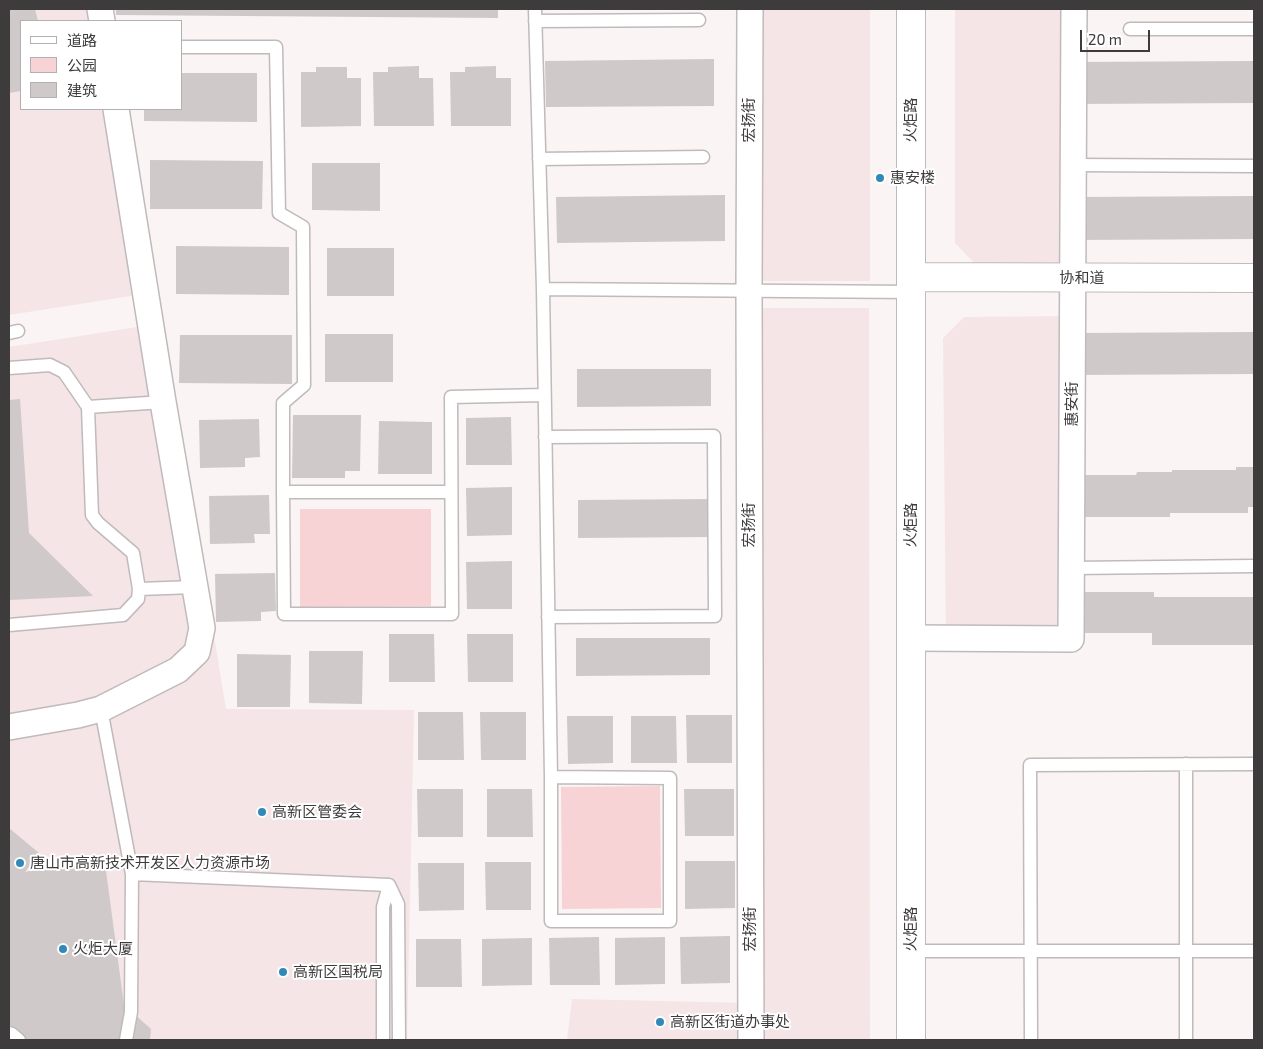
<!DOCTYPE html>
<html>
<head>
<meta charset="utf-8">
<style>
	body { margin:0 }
	#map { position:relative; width:1263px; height:1049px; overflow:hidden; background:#fbf4f4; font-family:"Exo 2","Noto Sans SC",sans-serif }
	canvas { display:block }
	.frame { position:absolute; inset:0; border:10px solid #3e3b3c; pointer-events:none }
	.legend { position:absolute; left:20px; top:20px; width:162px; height:90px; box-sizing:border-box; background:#fff; border:1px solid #b2b1b1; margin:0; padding:6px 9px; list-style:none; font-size:15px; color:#3e3b3c }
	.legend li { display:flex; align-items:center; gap:10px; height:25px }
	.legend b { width:25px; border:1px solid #b2b1b1 }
	.scale { position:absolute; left:1080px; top:30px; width:70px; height:22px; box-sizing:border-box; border:2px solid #3e3b3c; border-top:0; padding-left:6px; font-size:15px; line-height:18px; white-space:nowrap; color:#3e3b3c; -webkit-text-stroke:4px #fff; paint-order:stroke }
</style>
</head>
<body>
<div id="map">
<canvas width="1263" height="1049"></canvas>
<div class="frame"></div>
<ul class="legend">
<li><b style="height:6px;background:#fff"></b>道路</li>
<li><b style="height:14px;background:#f7d3d5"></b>公园</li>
<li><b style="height:14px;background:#cfc9c9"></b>建筑</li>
</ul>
<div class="scale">20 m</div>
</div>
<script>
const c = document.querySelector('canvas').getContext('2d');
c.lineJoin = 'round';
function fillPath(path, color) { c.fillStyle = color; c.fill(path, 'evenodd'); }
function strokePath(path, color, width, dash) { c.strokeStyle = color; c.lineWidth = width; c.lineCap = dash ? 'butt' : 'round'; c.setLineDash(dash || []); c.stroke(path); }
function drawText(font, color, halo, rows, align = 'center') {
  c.font = font + ' "Exo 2","Noto Sans SC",sans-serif'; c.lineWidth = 4; c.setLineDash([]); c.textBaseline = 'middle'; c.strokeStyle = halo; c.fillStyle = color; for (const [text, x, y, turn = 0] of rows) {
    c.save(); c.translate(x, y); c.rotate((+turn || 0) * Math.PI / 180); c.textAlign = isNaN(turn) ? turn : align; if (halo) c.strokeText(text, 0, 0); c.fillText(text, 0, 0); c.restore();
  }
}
fillPath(new Path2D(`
	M 9,9 L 90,9 L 92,21 L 21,21 L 21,109 L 106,109 L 137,295 L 9,315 Z
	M 762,9 L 870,9 L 870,281 L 762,281 Z
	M 955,9 L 1069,9 L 1071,273 L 984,273 L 955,243 Z
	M 758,308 L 869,308 L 870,1040 L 759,1040 Z
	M 1071,316 L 1074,645 L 946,647 L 943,338 L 964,317 Z
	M 163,323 L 226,709 L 414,710 L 407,1040 L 9,1040 L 9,347 Z
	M 572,999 L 750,1003 L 750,1040 L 567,1040 Z`), '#f5e5e6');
fillPath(new Path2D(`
	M 300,509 L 431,509 L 431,606 L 300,607 Z
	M 660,786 L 661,908 L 562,909 L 561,787 Z`), '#f7d3d5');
fillPath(new Path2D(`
	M 9,9 L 35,9 L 38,21 L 21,21 L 21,91 L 9,93 Z
	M 116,9 L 498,9 L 498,18 L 116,15 Z
	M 714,59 L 714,106 L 546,107 L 545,61 Z
	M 1254,61 L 1254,103 L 1073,104 L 1073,62 Z
	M 419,66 L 419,78 L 433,78 L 434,126 L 374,126 L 373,72 L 388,72 L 388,67 Z
	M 496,66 L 496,78 L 511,78 L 511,126 L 451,126 L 450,72 L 465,72 L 465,67 Z
	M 316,67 L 347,67 L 347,78 L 361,78 L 361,126 L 301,127 L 301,72 L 316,72 Z
	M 181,73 L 257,73 L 257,122 L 144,121 L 144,109 L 181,109 Z
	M 150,160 L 263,161 L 262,209 L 150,209 Z
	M 312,163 L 380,163 L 380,211 L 312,210 Z
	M 725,195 L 725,241 L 557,243 L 556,197 Z
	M 1254,196 L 1254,239 L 1074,240 L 1074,197 Z
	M 176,246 L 289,247 L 289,295 L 176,294 Z
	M 327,248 L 394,248 L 394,296 L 327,296 Z
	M 1254,332 L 1254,374 L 1074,375 L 1074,333 Z
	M 325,334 L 393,334 L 393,382 L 325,382 Z
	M 180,335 L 292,335 L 292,384 L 179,383 Z
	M 577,369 L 711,369 L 711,406 L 577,407 Z
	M 20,399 L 29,533 L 93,596 L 9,600 L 9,400 Z
	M 293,415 L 361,415 L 360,471 L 345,471 L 345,478 L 292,478 Z
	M 511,417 L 512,465 L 466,465 L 466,418 Z
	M 259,419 L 260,457 L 245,458 L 245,467 L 200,468 L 199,420 Z
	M 379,421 L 432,422 L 432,474 L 378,474 Z
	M 1236,467 L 1254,467 L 1254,507 L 1248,507 L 1248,513 L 1170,513 L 1170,517 L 1074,517 L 1075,475 L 1136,475 L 1137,472 L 1172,472 L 1172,470 L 1236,470 Z
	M 512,487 L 512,535 L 467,536 L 466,488 Z
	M 269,495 L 270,534 L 254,534 L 255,543 L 210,544 L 209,496 Z
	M 711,499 L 711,537 L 578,538 L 578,500 Z
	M 512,561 L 512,609 L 467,609 L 466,562 Z
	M 275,573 L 276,611 L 261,612 L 261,621 L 216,622 L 215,574 Z
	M 1071,592 L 1154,592 L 1154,597 L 1254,597 L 1254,645 L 1152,645 L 1152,633 L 1071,633 Z
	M 389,634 L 434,634 L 435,682 L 389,682 Z
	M 467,634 L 513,634 L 513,682 L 468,682 Z
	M 576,638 L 710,638 L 710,675 L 576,676 Z
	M 309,651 L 363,651 L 362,704 L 309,703 Z
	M 237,654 L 291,655 L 290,707 L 237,707 Z
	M 418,712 L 463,712 L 464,760 L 418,760 Z
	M 480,712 L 526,712 L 526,760 L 481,760 Z
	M 686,715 L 732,715 L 732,763 L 687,763 Z
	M 567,716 L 613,716 L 613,763 L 568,764 Z
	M 631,716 L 676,716 L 677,763 L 631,763 Z
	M 417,789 L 463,789 L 463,837 L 418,837 Z
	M 487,789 L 532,789 L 533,837 L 487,837 Z
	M 684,789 L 734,789 L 734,836 L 685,836 Z
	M 9,828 L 39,853 L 25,872 L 104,856 L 124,1005 L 151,1029 L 150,1040 L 9,1040 Z
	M 685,861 L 735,861 L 735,908 L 685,909 Z
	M 485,862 L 531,862 L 531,910 L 486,910 Z
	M 418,863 L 464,863 L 464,910 L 419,911 Z
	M 730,936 L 730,983 L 681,984 L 680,937 Z
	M 599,937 L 600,985 L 550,985 L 549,938 Z
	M 665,937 L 665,984 L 615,985 L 615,938 Z
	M 532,938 L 532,985 L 482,986 L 482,939 Z
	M 416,939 L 461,939 L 462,987 L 416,987 Z`), '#cfc9c9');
const lane = new Path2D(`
	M 535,9 L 543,289 L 551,777 L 551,921 L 670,921 L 670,778 L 551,777
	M 535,21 L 699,20
	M 1130,29 L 1254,29
	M 181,47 L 276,47 L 279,213 L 303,227 L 304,385 L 283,403 L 283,492
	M 539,159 L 703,157
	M 1073,165 L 1254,166
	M 543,289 L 911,292
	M 9,333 L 18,331
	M 9,368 L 50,365 L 64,372 L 88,407 L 92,515 L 98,523 L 133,553 L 139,589 L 138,599 L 123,615 L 9,625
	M 88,407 L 163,402
	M 545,437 L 714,436 L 715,616 L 548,617
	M 451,492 L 283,492 L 284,614 L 452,614 L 451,397 L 544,395
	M 1072,568 L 1254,566
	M 139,589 L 194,587
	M 101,709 L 132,874 L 131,1012 L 126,1040
	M 1186,764 L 1186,1040
	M 132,874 L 389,885
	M 389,885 L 398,904 L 399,1040
	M 911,951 L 1254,951
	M 9,1033 L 12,1034 L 19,1040
	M 383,1040 L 383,907 L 389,885
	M 1031,1040 L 1030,765 L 1254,764`);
const street = new Path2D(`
	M 100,9 L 102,21
	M 750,9 L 749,291 L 751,1040
	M 911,638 L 1071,639 L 1074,9
	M 9,727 L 78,715 L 101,709 L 178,670 L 197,652 L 202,628 L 163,402 L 116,109`);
const secondary = new Path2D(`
	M 911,9 L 911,1040
	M 911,277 L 1254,278`);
strokePath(lane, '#c0babb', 15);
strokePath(street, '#c0babb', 28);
strokePath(secondary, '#c0babb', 30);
strokePath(lane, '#fff', 12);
strokePath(street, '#fff', 25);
strokePath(secondary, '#fff', 28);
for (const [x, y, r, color] of [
	[880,178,5,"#3288b7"],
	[262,812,5,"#3288b7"],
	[20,863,5,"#3288b7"],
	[63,949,5,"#3288b7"],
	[283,972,5,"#3288b7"],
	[660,1022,5,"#3288b7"]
]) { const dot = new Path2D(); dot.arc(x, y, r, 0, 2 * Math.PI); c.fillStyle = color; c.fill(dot); strokePath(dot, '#fff', 2); }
drawText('15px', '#3e3b3c', '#fff', [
	["宏扬街",749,120,-90],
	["火炬路",911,120,-90],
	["协和道",1082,278],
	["惠安街",1072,404,-90],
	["宏扬街",749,525,-90],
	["火炬路",911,525,-90],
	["宏扬街",750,929,-90],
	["火炬路",911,929,-90]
]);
drawText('15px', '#3e3b3c', '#fff', [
	["惠安楼",890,178],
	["高新区管委会",272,812],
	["唐山市高新技术开发区人力资源市场",30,863],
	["火炬大厦",73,949],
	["高新区国税局",293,972],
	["高新区街道办事处",670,1022]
], 'left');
</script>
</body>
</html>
